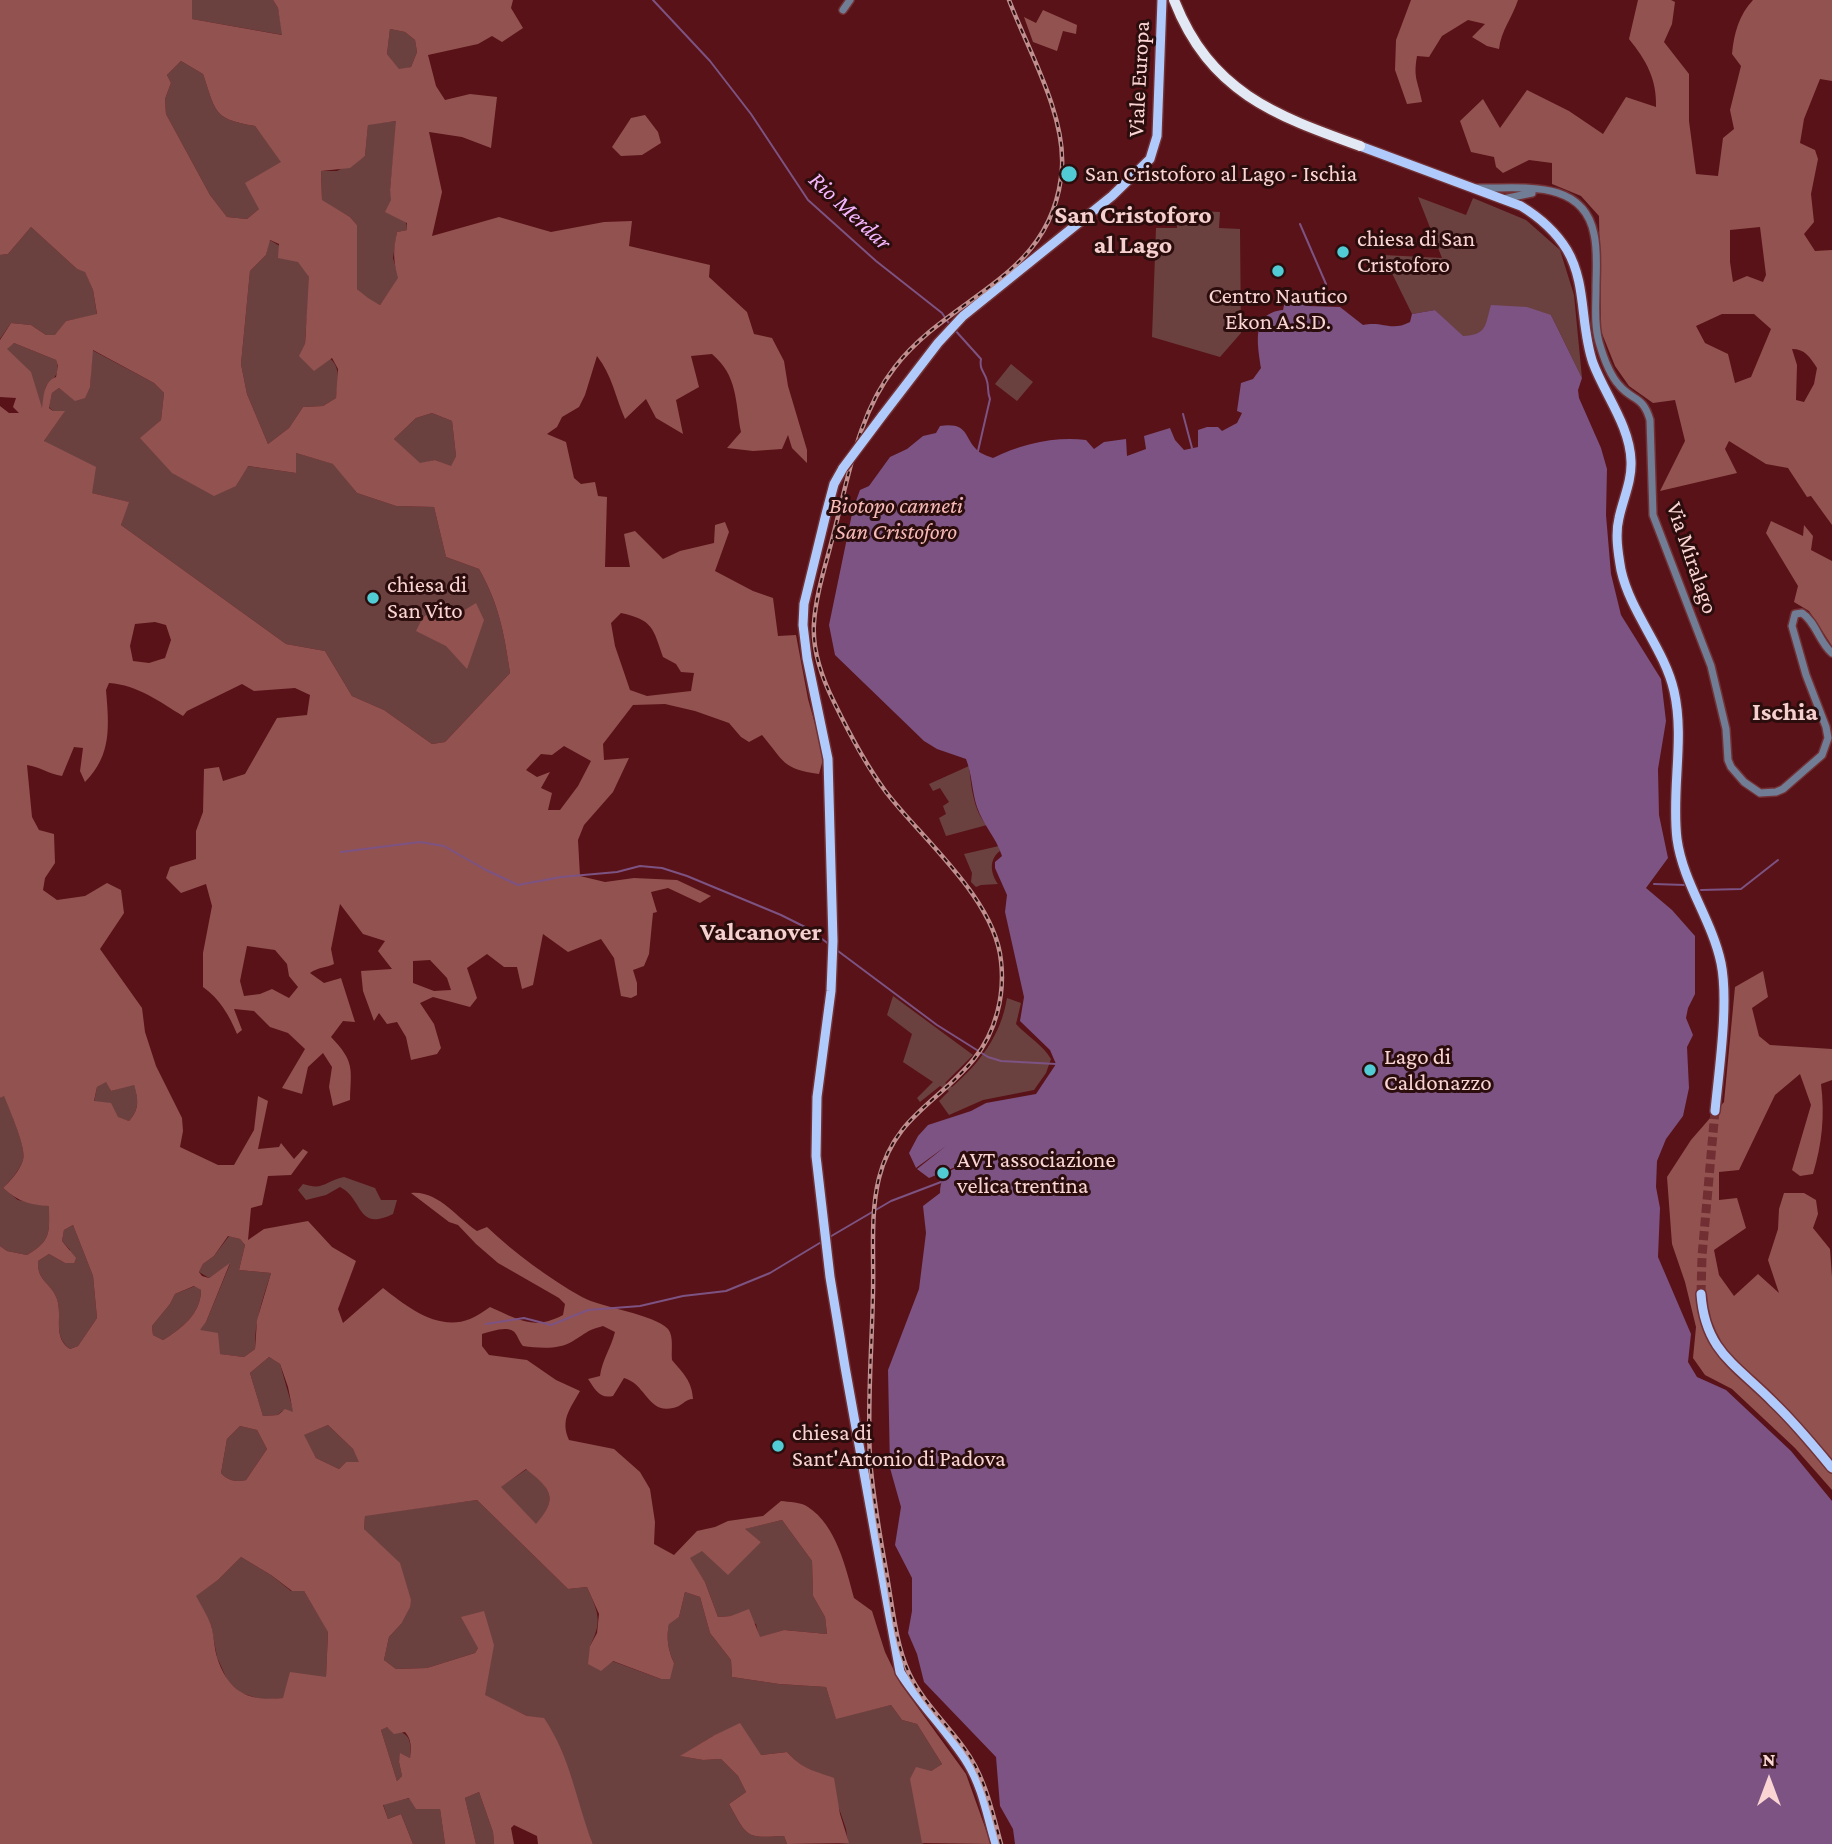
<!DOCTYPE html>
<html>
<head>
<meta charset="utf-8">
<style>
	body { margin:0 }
	#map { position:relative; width:1832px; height:1844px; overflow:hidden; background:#591217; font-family:"Crimson Pro",serif }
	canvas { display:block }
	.north { position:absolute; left:1734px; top:1746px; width:70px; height:70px; -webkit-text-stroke:5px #2b0d0d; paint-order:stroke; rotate:0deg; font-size:19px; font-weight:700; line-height:28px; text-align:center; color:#fad5d3 }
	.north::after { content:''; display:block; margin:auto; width:24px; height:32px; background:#fad5d3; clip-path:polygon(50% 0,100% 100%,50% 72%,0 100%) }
</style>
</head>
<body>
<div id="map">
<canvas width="1832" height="1844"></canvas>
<div class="north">N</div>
</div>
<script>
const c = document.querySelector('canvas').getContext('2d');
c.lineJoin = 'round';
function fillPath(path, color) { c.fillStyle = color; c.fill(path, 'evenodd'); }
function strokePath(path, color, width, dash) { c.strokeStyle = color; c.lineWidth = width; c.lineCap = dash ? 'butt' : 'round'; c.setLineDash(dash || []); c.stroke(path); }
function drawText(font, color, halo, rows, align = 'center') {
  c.font = font + ' "Crimson Pro",serif'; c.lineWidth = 6; c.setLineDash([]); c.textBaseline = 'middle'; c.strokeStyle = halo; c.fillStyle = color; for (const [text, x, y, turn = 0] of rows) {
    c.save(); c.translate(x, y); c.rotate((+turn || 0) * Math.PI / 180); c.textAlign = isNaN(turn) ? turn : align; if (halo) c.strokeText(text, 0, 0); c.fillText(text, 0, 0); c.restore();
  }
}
fillPath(new Path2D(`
	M 192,0 L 273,0 L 278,8 L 283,35 L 192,19 Z
	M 390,29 L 405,32 L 415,40 L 417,52 L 411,67 L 399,70 L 387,54 Z
	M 181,61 L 203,74 C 216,112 213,119 255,126 L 282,162 L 259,209 L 247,219 L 227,217 L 210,195 L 166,114 L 165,99 L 171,83 L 167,75 Z
	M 397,121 L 390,190 C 392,205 408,215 407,230 L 397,232 L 393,258 L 399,278 L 380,305 L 368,299 L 357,289 L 357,225 L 350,217 L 322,201 L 321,171 L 337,171 L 365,156 L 368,124 Z
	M 1418,197 L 1466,215 L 1473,198 L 1526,220 L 1560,250 L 1574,295 L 1582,378 L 1551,315 L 1484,330 L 1478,336 L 1462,336 L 1435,310 L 1412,314 L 1383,255 L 1442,258 Z
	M 1178,210 L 1220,212 L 1219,228 L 1240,229 L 1241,333 L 1220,357 L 1152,337 L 1156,228 L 1177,228 Z
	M 31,227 L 77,269 L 85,271 L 93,290 L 97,315 L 66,321 L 56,335 L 46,335 L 31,325 L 11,323 L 0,339 L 0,255 L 8,254 Z
	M 269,240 C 281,245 305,264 309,277 C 311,286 305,332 305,344 C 335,359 342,361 336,398 L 323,406 L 303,407 L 289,428 L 268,444 L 247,394 L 241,364 L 250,271 L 266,255 Z
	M 14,343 L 56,360 C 61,372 55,378 46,386 L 43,410 L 6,348 Z
	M 92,350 L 154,383 L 164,393 L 161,420 L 141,438 L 236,486 L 247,466 L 296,473 L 296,453 L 334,464 L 357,493 L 396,506 L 434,507 L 446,557 L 479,569 C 499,604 504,633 510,673 L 445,742 L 432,744 L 384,710 L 352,696 L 325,651 L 286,644 L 121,525 L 128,502 L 92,493 L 44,441 L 64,412 L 53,411 L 49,407 L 52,393 L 59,388 L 75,400 L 90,386 Z
	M 1011,364 L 1033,382 L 1017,401 L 995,384 Z
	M 432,413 L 452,421 L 456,456 L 451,467 L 435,460 L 420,464 L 394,439 L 416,418 Z
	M 969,766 C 971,784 973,811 987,825 L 946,836 L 939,818 L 946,814 L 943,806 L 949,802 L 940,788 L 933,791 L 929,784 Z
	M 999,846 L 1000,851 C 989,859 990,873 998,884 L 981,885 L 976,887 L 971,882 L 972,873 L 964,854 Z
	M 893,996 L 973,1055 L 945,1083 L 952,1087 C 980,1063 1001,1035 1007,998 L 1021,1003 L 1016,1024 C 1027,1036 1043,1045 1051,1059 L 1046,1073 L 1034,1090 L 983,1100 L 949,1115 L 939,1101 L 949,1091 L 940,1086 L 920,1102 L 917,1098 L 933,1082 L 903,1062 L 912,1034 L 887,1015 Z
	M 106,1081 L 111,1091 L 134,1084 C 138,1099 140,1109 129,1121 L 118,1118 L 94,1102 L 97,1087 Z
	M 4,1095 C 9,1109 27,1148 23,1160 C 19,1171 11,1180 3,1188 L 18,1200 L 49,1206 C 49,1233 52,1240 27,1255 L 7,1251 L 0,1246 L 0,1098 Z
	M 344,1177 L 375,1188 L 381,1200 L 397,1200 L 393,1214 C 356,1232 364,1199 340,1187 L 326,1195 L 306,1200 L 298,1190 L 303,1184 C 324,1191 325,1181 344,1177 Z
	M 73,1225 L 93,1276 L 97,1318 L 78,1346 L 70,1349 C 52,1336 63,1317 57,1299 C 51,1282 37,1282 38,1261 L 49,1254 L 65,1263 L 70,1250 L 62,1241 L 64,1230 Z
	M 229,1236 L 240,1239 L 245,1245 L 239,1270 L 271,1273 C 263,1298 254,1323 255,1349 L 244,1357 L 219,1354 L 199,1330 L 206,1322 L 230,1264 L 209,1278 L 199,1272 L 203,1264 L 214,1256 Z
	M 195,1286 L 201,1290 C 201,1314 181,1329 163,1340 L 153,1335 L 152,1326 L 170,1304 L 175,1294 Z
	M 269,1357 L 280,1364 L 294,1413 L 282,1411 L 278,1415 L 263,1416 L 250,1373 Z
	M 328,1425 L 353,1449 L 360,1462 L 346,1462 L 339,1469 L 316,1458 L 303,1435 Z
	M 240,1426 L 257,1430 L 267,1449 L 246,1480 C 236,1482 228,1481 221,1473 L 227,1439 Z
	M 527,1469 C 551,1489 559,1498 536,1525 L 500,1487 Z
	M 477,1500 L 568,1589 L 587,1587 C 598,1612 603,1621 590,1646 L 612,1661 L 661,1679 L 674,1663 C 668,1650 666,1637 669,1623 L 679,1617 L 685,1592 L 700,1597 L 710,1633 L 731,1660 L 732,1677 L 779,1684 L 826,1687 L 836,1718 L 891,1705 L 902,1720 L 917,1724 L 942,1764 L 931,1771 L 922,1843 L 924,1844 L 838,1844 L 848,1843 L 846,1829 L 828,1776 C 811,1773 799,1765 787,1752 L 761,1755 L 713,1736 L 681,1756 L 703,1760 L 721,1759 L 738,1776 L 746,1792 L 729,1804 C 748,1838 745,1838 784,1836 L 787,1844 L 593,1844 L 583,1820 L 527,1716 L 485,1696 L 478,1648 L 475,1653 L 427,1668 L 396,1669 L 384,1660 L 389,1637 L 401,1624 L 364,1529 L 365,1515 Z
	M 782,1520 L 812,1561 L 813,1596 L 825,1617 L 827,1634 L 784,1630 L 759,1638 L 756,1624 L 731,1616 L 718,1617 L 705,1582 L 689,1558 L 701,1550 L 761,1542 L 744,1529 Z
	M 241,1557 L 271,1575 L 291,1591 L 304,1591 L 328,1631 L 326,1678 L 283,1698 L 263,1700 L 241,1693 L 228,1682 L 217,1657 L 211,1625 L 195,1596 L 218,1580 Z
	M 386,1727 C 408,1733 412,1735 410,1758 L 401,1754 L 399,1762 L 402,1776 L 397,1781 L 381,1730 Z
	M 479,1792 L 493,1832 L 494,1844 L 476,1844 L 465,1798 Z
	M 410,1798 L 440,1809 L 445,1844 L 413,1844 L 401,1814 L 388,1819 L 383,1804 Z`), '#6b4140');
fillPath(new Path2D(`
	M 0,0 L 192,0 L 192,19 L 282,35 L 278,8 L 273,0 L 513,0 L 511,8 L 523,28 L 502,42 L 492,36 L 478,44 L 428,55 L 436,86 L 445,100 L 470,94 L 497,97 L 491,148 L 462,137 L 429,132 L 442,192 L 432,236 L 499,217 L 551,232 L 604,222 L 632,221 L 629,246 L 710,265 L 709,277 L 747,312 L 754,334 L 772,338 L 784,361 L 788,386 L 807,450 L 807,463 L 792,448 L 788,435 L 782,449 L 753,451 L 727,448 L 741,432 C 735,401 738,376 712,354 L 691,356 L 699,387 L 676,400 L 683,434 L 656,418 L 646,399 L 625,419 C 615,396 612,375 597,356 L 585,395 L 579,407 L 562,417 L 557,427 L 547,434 L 566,442 L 574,478 L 581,484 L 595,482 L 598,496 L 607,497 L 605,567 L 630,567 L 624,534 L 635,531 L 663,559 L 680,551 L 714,543 L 715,525 L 725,522 L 729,532 L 715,571 L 753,591 L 773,598 L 778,636 L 796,635 L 808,699 L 824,756 L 819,774 C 782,769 784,761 762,735 L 749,742 L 741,737 L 729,723 L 695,711 L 665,704 L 633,705 L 603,744 L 604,760 L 629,758 L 613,792 L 584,825 L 578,840 L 580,876 L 605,882 L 634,878 L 677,880 L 711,896 L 700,903 L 668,888 L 651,892 L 657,912 L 653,913 L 649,954 L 644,966 L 633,970 L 637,983 L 637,995 L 631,998 L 621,996 L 614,958 L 601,939 L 568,952 L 543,934 L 533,985 L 522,989 L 517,967 L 504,967 L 487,954 L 467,968 L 477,998 L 470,1007 L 433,997 L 420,1003 L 434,1024 L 441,1048 L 437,1054 L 411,1060 L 406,1037 L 397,1022 L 387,1024 L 379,1013 L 374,1021 L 363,991 L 361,971 L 392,969 L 378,951 L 385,941 L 363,934 L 340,904 L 331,949 L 334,964 C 326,968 318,967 310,973 L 324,983 L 341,978 L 355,1022 L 343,1021 L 331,1037 C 355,1062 351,1068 350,1100 L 333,1106 L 329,1087 L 332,1067 L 323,1053 L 308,1067 L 302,1094 L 282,1088 L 305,1049 L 288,1033 L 270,1027 L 254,1011 L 234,1009 L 242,1030 L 237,1034 C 229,1015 220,999 203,987 L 203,953 L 212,906 L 206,884 L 181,893 L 166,878 L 170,867 L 196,859 L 196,831 L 203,812 L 204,769 L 219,767 L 223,781 L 245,774 L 277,718 L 307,715 L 310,695 L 295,688 L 254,691 L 242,684 L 187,711 L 183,716 C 160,702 138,685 109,683 L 106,690 C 109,726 112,755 85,782 L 80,771 L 83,748 L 74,747 L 62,776 C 49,774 40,767 27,765 L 32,817 L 39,830 L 54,834 L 55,863 L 45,878 L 43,890 L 57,900 L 85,896 L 107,883 L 121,890 L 124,913 L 100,949 L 142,1008 L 145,1032 L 156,1066 L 182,1118 L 183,1131 L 180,1147 L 218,1165 L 234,1165 L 254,1130 L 258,1096 L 268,1101 L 258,1149 L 279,1147 L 281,1143 L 294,1159 L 303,1149 L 308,1152 L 291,1175 L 268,1176 L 262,1205 L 251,1208 L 248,1240 L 264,1229 L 308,1221 L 332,1247 L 356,1261 L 338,1309 L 343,1323 L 383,1288 C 406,1306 438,1332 470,1319 C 477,1316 484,1311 490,1307 C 518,1319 533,1331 563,1315 L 565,1304 L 559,1298 L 498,1263 L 476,1244 L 458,1225 L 449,1222 L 411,1193 C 438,1190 457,1218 477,1231 L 487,1227 C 516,1254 548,1278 582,1297 C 602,1308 654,1314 668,1329 C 674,1336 671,1350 672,1360 C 683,1373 692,1381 693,1399 C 685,1399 681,1407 673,1408 C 648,1414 646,1384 624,1378 L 613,1396 C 599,1399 595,1389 588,1379 L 600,1376 C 602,1360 611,1348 615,1332 L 603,1326 C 585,1331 587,1333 573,1341 C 559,1350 539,1348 523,1346 C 519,1342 517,1333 513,1331 C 505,1326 490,1332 482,1334 L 482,1346 L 489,1355 L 527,1360 L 556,1380 L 580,1391 C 570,1409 560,1420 569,1440 L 614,1449 L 640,1472 L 650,1489 L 655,1522 L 654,1544 L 674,1555 L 697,1531 L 715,1527 L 728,1521 L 763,1516 L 781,1501 C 789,1502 801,1502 808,1507 C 836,1525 846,1568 854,1598 L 872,1611 L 885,1652 L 900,1683 L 966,1774 L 991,1844 L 922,1843 L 910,1779 L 916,1767 L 931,1771 L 942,1764 L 917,1724 L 902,1720 L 891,1705 L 836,1719 L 826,1687 L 779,1684 L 732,1677 L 731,1660 L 710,1633 L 700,1597 L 685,1592 L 679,1617 L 669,1624 C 666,1637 668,1650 674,1663 L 670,1679 L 661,1679 L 613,1661 L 601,1671 L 588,1664 L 590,1646 L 597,1633 L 599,1614 L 587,1587 L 568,1589 L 477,1500 L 365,1516 L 364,1529 L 400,1563 L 411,1600 L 410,1607 L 401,1624 L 389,1637 L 384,1660 L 396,1669 L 427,1668 L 475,1653 L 478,1648 L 461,1617 L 484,1611 L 494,1645 L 485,1695 L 527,1716 L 544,1718 C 572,1760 575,1799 593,1844 L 538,1844 L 537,1836 L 514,1825 L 511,1828 L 514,1844 L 494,1844 L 493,1832 L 479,1792 L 465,1798 L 476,1844 L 445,1844 L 440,1809 L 416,1809 L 409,1798 L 383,1805 L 388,1819 L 401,1814 L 413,1844 L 0,1844 L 0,1246 L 7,1251 L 27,1255 C 52,1240 49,1233 49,1206 C 29,1205 18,1201 3,1188 C 11,1180 19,1172 23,1160 C 27,1149 9,1109 4,1096 L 0,1098 L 0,406 L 9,413 L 19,413 L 13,407 L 16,398 L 0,397 L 0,340 L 11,323 L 31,325 L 46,335 L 55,335 L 66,321 L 97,314 L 93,290 L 85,272 L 77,269 L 31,227 L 8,254 L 0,255 ZM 390,29 L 405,32 L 415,40 L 417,52 L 411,67 L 399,69 L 387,54 ZM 181,61 L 203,74 C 216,112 213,119 255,126 L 281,162 L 245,183 L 259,209 L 247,219 L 227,217 L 210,195 L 166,114 L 165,99 L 171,83 L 167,75 ZM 396,121 L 390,190 L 391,200 L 385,212 L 407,223 L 407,230 L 397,232 C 393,251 393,259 398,278 L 380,305 L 368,298 L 357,289 L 357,225 L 350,217 L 322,200 L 321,171 L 350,168 L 365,156 L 368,125 ZM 270,240 L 279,244 L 278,258 L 298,262 L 309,277 L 305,344 L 299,356 L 314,371 L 332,358 L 338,369 L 336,398 L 323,406 L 303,407 L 289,428 L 268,444 L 247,394 L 241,364 L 250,271 L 266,255 ZM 14,343 L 56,360 L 58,366 L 56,377 C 43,382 44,397 42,408 L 31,372 L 7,349 ZM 93,350 L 154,383 L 164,393 L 161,420 L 140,438 L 172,473 L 214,496 L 236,486 L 248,466 L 296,473 L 296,453 L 333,464 L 357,493 L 396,506 L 434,507 L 446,557 L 479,569 C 499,604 504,633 510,673 L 445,742 L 432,744 L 384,710 L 352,696 L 325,651 L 286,644 L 121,525 L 129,502 L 92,493 L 96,467 L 44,441 L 65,411 L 53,411 L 49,408 L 52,393 L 59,388 L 75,401 L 85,398 L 90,387 ZM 432,413 L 452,421 L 456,456 L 451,466 L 435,460 L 420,463 L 394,439 L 416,418 ZM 621,613 C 653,620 653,628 663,657 L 676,664 L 681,672 L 694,673 L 691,691 L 647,696 L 630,690 L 615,646 L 611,623 ZM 155,622 L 166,625 L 171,640 L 165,658 L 149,663 L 133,661 L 130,646 L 135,624 ZM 564,746 L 591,761 L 578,786 L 560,810 L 548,810 L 552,793 L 541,788 L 550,772 L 537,777 L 526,770 L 541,754 L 552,755 ZM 247,946 L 275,950 L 287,964 L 289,976 L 298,987 L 289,998 L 272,989 L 260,994 L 244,996 L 240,981 ZM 430,960 L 447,978 L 451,990 L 434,991 L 413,983 L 413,961 ZM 106,1082 L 111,1091 L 134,1085 C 138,1099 140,1109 129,1121 L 118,1117 L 111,1103 L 94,1101 L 97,1087 ZM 73,1225 L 93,1276 L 97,1318 L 78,1346 L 70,1349 C 52,1337 63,1317 57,1299 C 51,1282 37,1282 38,1261 L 49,1254 L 65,1263 L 74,1263 L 76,1258 L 62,1241 L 64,1230 ZM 228,1236 L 240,1239 L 245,1245 L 239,1270 L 271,1273 L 257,1320 L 255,1349 L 244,1357 L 220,1354 L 218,1333 L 200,1330 L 206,1322 L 230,1263 L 209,1278 L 202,1276 L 199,1272 L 203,1264 L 214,1256 ZM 194,1286 L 201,1290 C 201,1314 181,1329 163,1340 L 153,1335 L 152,1326 L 170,1304 L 175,1294 ZM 269,1357 L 280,1364 L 288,1387 L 293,1412 L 285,1409 L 278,1415 L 263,1416 L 250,1373 ZM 328,1425 L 353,1449 L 359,1462 L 346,1462 L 339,1469 L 316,1458 L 304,1435 ZM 240,1426 L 257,1430 L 267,1449 L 246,1480 C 236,1482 228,1481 221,1473 L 227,1439 ZM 526,1469 C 551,1489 559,1498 536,1524 L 501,1487 ZM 782,1520 L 812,1561 L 813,1596 L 825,1617 L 827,1634 L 784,1630 L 760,1637 L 749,1609 L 731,1616 L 718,1617 L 705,1582 L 690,1558 L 702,1551 L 728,1575 L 761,1542 L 745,1529 ZM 241,1557 L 271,1575 L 292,1591 L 304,1591 L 328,1632 L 326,1677 L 290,1672 L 283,1698 C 248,1702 228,1692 217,1657 C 214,1647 214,1635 211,1625 C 207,1615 201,1605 196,1596 L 218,1580 ZM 387,1727 L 394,1734 L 405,1732 C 412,1740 411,1748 410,1758 L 400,1753 L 399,1762 L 402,1776 L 397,1781 L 381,1730 Z
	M 1411,0 L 1518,0 C 1512,18 1501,31 1499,49 L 1487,46 L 1472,37 L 1485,24 L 1468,20 L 1442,36 L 1429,57 L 1417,56 C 1413,79 1418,80 1422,102 L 1407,104 L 1395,70 L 1396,40 Z
	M 1638,0 L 1671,0 L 1675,2 L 1672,24 L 1664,42 L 1689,74 L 1689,121 L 1696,174 L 1718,176 L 1723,138 L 1734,129 L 1730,110 L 1741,66 L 1732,54 C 1734,33 1739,15 1753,0 L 1832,0 L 1832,81 L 1820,79 L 1804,119 L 1800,143 L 1815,150 L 1818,159 L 1811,194 L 1814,222 L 1804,234 L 1815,251 L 1832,250 L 1832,525 L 1811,496 L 1807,497 L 1788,468 L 1766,464 L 1729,441 L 1725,449 L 1737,473 L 1660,491 L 1685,441 L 1675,400 L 1653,403 L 1629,386 L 1615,366 L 1601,331 L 1599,216 L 1581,196 L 1552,184 L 1552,163 L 1529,160 L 1503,173 L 1496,167 L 1494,157 L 1471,152 L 1460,121 L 1483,99 L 1500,128 L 1527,90 L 1569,111 L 1603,134 L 1626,97 L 1656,107 C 1657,79 1646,60 1629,39 ZM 1760,227 L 1766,275 L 1763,282 L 1747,276 L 1733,282 L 1730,262 L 1730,230 ZM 1722,314 L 1754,314 L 1771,329 L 1751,377 L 1735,383 L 1728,354 L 1705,343 L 1696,326 ZM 1792,349 C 1805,349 1810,357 1817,368 L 1814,384 L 1804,402 L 1796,400 L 1797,365 Z
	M 1043,10 L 1077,25 L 1076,34 L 1063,31 L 1057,51 L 1033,42 L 1024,17 L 1036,23 Z
	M 645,115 L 658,132 L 661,143 L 642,155 L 621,156 L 612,147 L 631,118 Z
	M 1771,521 L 1803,536 L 1804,525 L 1813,536 L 1811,550 L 1832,561 L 1832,646 L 1809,611 L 1794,602 L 1798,586 L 1766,533 Z
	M 476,603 L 484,620 L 467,669 L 446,646 L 416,631 L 423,617 L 434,611 L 452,618 Z
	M 1763,971 L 1768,997 L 1752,1008 L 1759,1036 L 1770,1045 L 1832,1049 L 1832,1080 L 1821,1084 C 1825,1116 1822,1144 1813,1174 L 1800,1176 L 1792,1170 L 1811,1105 L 1800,1074 L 1775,1095 L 1739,1170 L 1719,1172 L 1719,1200 L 1737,1198 L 1746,1228 L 1714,1250 L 1719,1275 L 1734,1296 L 1758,1274 L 1779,1293 L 1768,1260 L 1778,1229 L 1779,1209 L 1784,1193 L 1804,1193 L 1816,1200 L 1818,1214 L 1813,1228 L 1830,1249 L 1832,1277 L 1832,1490 L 1795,1448 L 1732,1389 L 1705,1375 L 1693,1358 L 1696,1327 L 1685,1282 L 1672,1244 L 1667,1177 L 1691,1140 L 1724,1102 L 1735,987 Z
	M 740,1723 L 761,1755 L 787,1752 C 804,1770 812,1770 834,1778 L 840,1814 L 849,1843 L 787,1844 L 784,1836 C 745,1838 748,1838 729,1804 L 746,1792 L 738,1776 L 721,1759 L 703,1760 L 680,1756 L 713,1736 Z`), '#925250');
fillPath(new Path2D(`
	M 1304,293 L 1308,306 L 1340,307 L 1363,325 C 1384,321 1391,332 1410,322 L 1412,314 L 1435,310 L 1463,336 C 1487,335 1485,326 1491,305 L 1527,307 L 1551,315 L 1582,378 L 1578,390 L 1579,398 L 1601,448 L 1607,469 L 1606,515 L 1611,574 L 1621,615 L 1661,679 L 1666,721 L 1658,769 L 1659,815 L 1668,858 L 1646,888 L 1672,910 L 1695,936 L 1695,994 L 1688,1008 L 1686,1018 L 1693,1035 L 1687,1047 L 1689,1088 L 1683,1116 L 1666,1139 L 1657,1161 L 1656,1187 L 1660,1208 L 1658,1257 L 1691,1334 L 1688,1362 L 1697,1377 L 1726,1390 L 1791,1451 L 1832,1501 L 1832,1844 L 1015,1844 L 1013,1829 L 1000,1806 L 996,1757 L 924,1682 L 917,1654 L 908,1633 L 912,1611 L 912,1578 L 895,1545 L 901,1507 L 890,1468 L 888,1370 L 919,1289 L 926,1233 L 923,1206 L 940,1193 C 941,1172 949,1172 965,1163 L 929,1178 L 917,1169 L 946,1146 L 916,1168 L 909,1153 L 918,1136 L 928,1125 L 971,1111 L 986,1103 L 1036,1094 L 1056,1064 L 1050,1050 L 1020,1021 L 1024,997 L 1005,912 L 1007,895 L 995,868 L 995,862 L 1002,856 C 996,837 983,825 977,807 C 972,792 972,774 966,759 L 937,749 L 924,741 L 835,655 L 829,625 L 853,509 L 860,490 L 869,486 L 890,457 L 907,449 L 923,436 L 936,433 L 940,426 C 969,422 964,438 977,450 C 981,454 988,456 993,458 C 1020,444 1056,436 1086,440 L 1094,449 L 1104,442 L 1126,439 L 1127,456 L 1146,449 L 1144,436 L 1170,428 L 1175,440 L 1184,450 L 1198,447 L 1198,430 L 1207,427 L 1218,427 L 1222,431 L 1237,423 L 1242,413 L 1237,411 L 1241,383 L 1253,379 L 1261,368 C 1258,345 1250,313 1283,310 L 1285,301 Z`), '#7c5383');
strokePath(new Path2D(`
	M 653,0 L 710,61 L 751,114 L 808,200 L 876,261 L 942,313 L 950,325
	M 1300,224 L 1326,284 L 1321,296 L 1321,305
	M 954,329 L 981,359 C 979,370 985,372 987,381 C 989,388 987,392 990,399 L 978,451
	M 1183,414 L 1192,448
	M 341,852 L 420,842 L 444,846 L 486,870 L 518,885 L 561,877 L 617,872 L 640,866 L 662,868 L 687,876 L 781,915 L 809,929 L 830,945
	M 1654,884 L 1685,885
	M 1701,890 L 1741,889 L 1778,860
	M 838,951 L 937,1025 L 988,1057 L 1001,1061 L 1056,1064
	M 828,1238 L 891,1201 L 941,1182
	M 486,1324 L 524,1318 L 551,1325 L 588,1310 L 640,1306 L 683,1296 L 726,1291 L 770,1273 L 823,1241`), '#7c5383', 2);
strokePath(new Path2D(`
	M 1701,1294 L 1702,1256 L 1715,1111`), '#712f33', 9, [9, 4.5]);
const minor = new Path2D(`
	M 843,10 L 850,0
	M 1477,188 C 1521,189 1583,178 1594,234 C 1598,251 1596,271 1596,288 C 1596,305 1594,325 1599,342 C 1603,356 1609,374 1619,385 C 1632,401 1643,395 1650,420 L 1653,515 L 1711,666 L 1726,729 L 1728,760 L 1731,767 L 1744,782 L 1760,793 L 1776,792 L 1783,789 L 1822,755 L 1828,738 L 1826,727 L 1806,675 L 1792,626 L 1795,614 L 1802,613 C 1816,622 1819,642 1832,653
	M 1503,199 L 1532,193`);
const major = new Path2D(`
	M 1360,146 L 1521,206 C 1539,217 1556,232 1567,250 C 1587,284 1580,326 1593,363 C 1605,395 1630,426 1631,461 C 1632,481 1623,499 1619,518 C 1615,534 1618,553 1621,570 C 1631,614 1664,648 1674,691 C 1685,739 1671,790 1677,839 C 1683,883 1712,920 1721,963 C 1729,1002 1719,1070 1715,1111
	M 882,416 L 938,343 L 963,316 L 1112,196 L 1150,159 L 1157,136 L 1162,0
	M 843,468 L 834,484 L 826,514 L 804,604 L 803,625 L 807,658 L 828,759 L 833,941 L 831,991 L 817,1097 L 816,1156 L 830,1277 L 845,1367 L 900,1672 C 920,1704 948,1731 968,1763 C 983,1787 988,1818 996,1844
	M 1701,1294 C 1705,1352 1737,1365 1774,1403 C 1795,1423 1813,1445 1832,1468`);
const highway = new Path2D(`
	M 1174,0 C 1210,92 1274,115 1360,146`);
strokePath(minor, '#733135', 10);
strokePath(major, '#733135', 12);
strokePath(highway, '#733135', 13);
strokePath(minor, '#707d95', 7);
strokePath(major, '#b0cbfb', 9);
strokePath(highway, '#e2e9f4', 10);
const rail = new Path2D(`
	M 1001,1844 C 992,1811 985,1776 964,1748 C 946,1723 922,1701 909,1673 C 896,1644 893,1612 888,1582 C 881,1541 873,1500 870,1459 C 867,1403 872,1347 873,1292 C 874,1256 870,1214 879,1178 C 894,1117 939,1102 974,1059 C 996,1032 1005,995 1001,961 C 995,899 923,840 886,792 C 865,764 849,733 834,702 C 822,678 812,650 814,623 C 816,592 827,561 834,532 C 849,475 858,414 895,367 C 952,293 1055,278 1062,167 C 1065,113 1028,50 1009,0`);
strokePath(rail, '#c08f8f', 4.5);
strokePath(rail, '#2b0d0d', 2, [5]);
const majorBridge = new Path2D(`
	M 843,468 L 882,416`);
strokePath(majorBridge, '#733135', 12, []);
strokePath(majorBridge, '#b0cbfb', 9);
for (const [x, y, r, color] of [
	[1069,174,9,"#51ccd5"],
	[1343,252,7,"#51ccd5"],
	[1278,271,7,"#51ccd5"],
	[373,598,7,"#51ccd5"],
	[1370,1070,7,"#51ccd5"],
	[943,1173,7,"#51ccd5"],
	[778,1446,7,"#51ccd5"]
]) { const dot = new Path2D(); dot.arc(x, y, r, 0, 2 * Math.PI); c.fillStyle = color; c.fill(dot); strokePath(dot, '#2b0d0d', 2.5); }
drawText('23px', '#fad5d3', '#2b0d0d', [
	["Viale Europa",1139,79,-87],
	["Via Miralago",1692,558,71]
]);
drawText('23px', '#fad5d3', '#2b0d0d', [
	["San Cristoforo al Lago - Ischia",1085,174],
	["chiesa di San",1357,239],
	["Cristoforo",1357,265],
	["Centro Nautico",1278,296,"center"],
	["Ekon A.S.D.",1278,322,"center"],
	["chiesa di",387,585],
	["San Vito",387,611],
	["Lago di",1384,1057],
	["Caldonazzo",1384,1083],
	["AVT associazione",957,1160],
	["velica trentina",957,1186],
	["chiesa di",792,1433],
	["Sant'Antonio di Padova",792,1459]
], 'left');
drawText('italic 23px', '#f7bab7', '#2b0d0d', [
	["Biotopo canneti",896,506],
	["San Cristoforo",896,532]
]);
drawText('italic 24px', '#f4b6fe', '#2b0d0d', [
	["Rio Merdar",850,211,43]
]);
drawText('bold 26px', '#f5d0ce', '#2b0d0d', [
	["San Cristoforo",1133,215],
	["al Lago",1133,245],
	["Ischia",1785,712],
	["Valcanover",761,932]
]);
</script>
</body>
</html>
